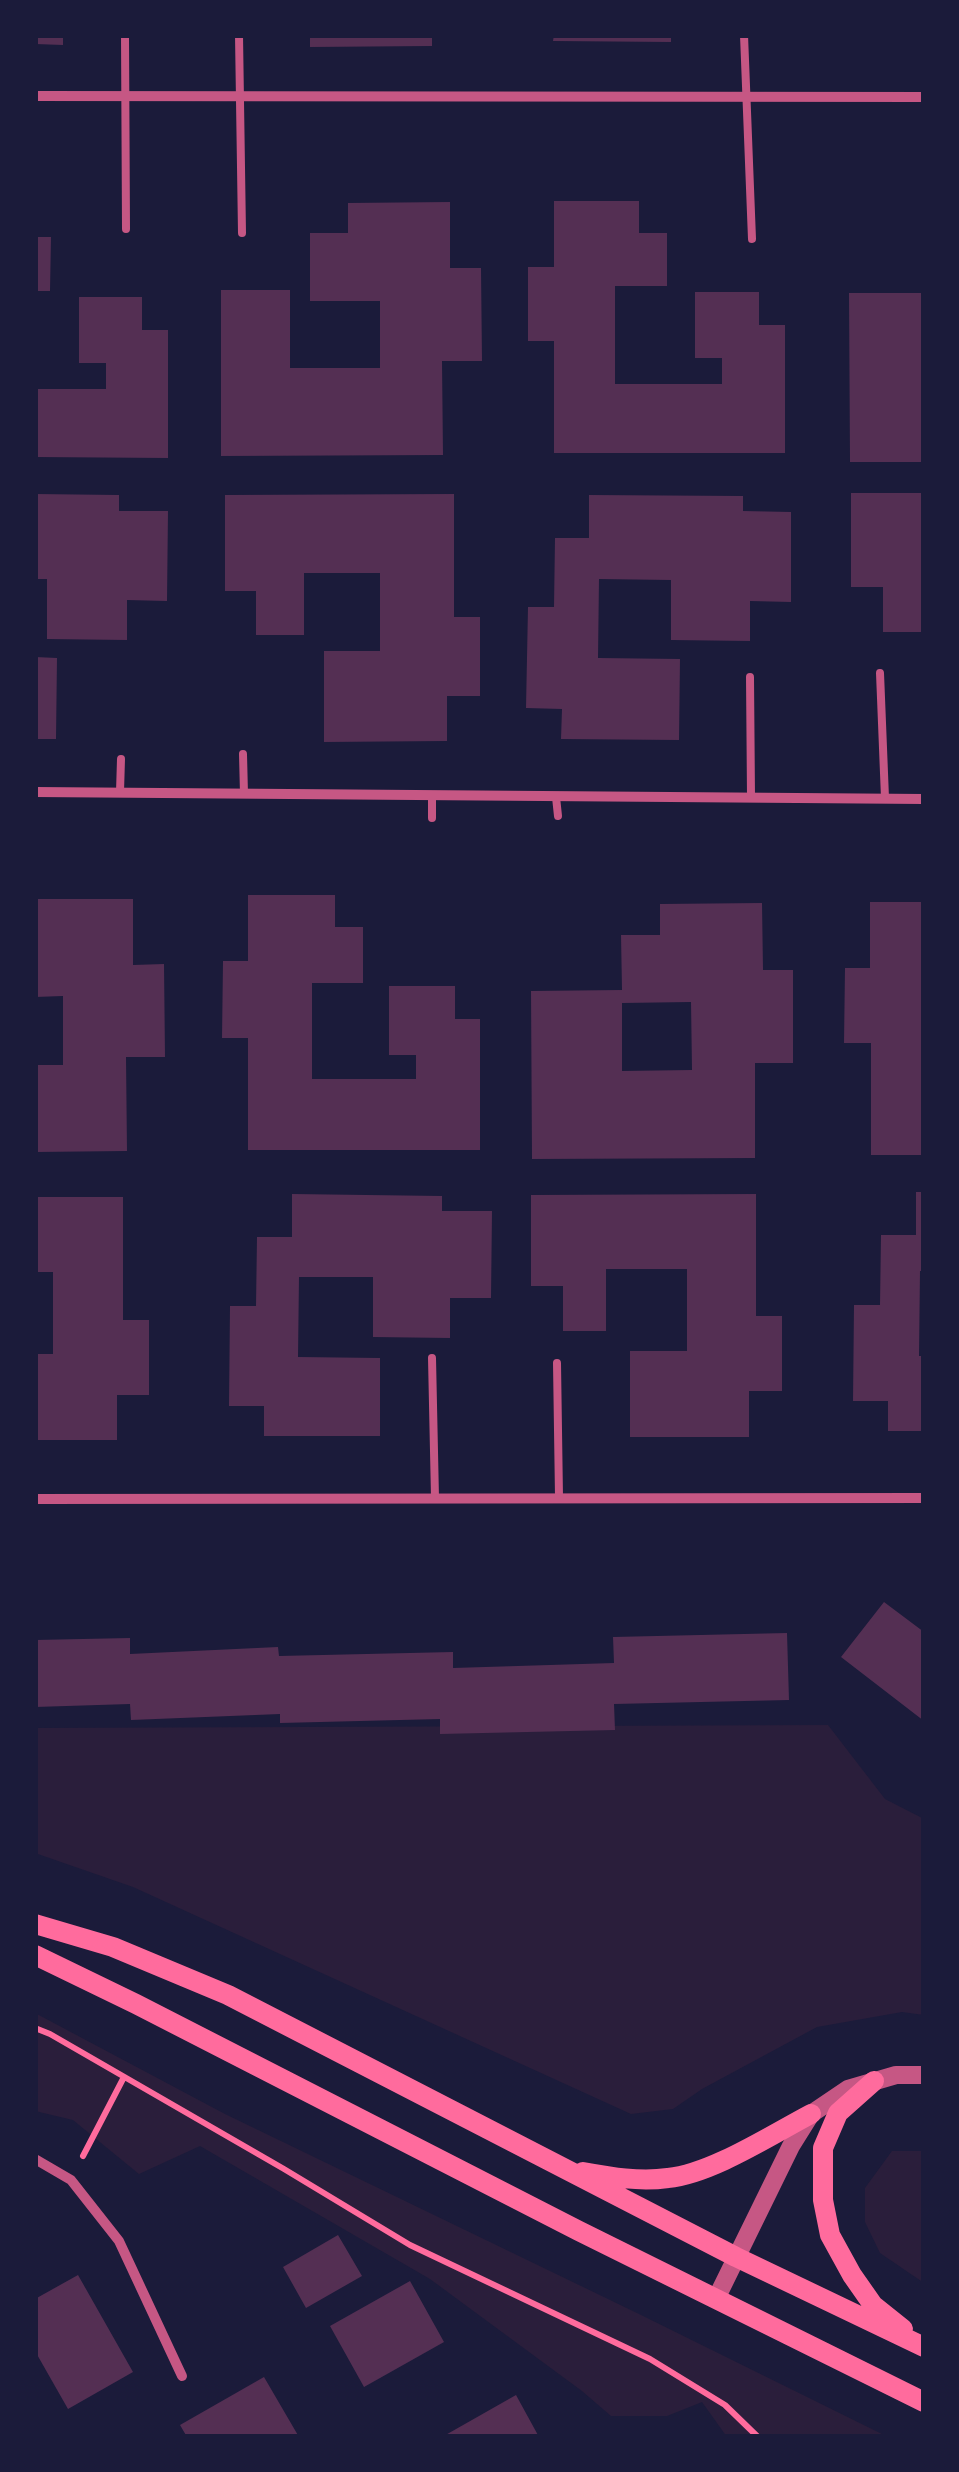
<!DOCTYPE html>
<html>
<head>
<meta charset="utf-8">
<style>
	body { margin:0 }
	#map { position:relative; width:959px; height:2472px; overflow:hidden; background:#1b1b3a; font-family:"Work Sans",sans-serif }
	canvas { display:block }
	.frame { position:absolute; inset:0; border:38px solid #1b1b3a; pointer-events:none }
</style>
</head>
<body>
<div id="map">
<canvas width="959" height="2472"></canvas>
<div class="frame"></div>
</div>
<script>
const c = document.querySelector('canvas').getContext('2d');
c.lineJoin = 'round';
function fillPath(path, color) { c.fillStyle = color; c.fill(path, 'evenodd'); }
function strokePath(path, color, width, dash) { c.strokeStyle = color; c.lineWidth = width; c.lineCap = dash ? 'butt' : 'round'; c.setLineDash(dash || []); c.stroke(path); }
fillPath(new Path2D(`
	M 828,1725 L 885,1799 L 924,1819 L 924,2015 L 902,2012 L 817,2027 L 702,2089 L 673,2109 L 631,2114 L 133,1887 L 35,1853 L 35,1728 Z
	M 35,2013 L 225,2114 L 639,2314 L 888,2437 L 727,2437 L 702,2402 L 667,2416 L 611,2416 L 582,2391 L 430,2279 L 200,2146 L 139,2174 L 73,2120 L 35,2111 Z
	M 892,2151 L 924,2151 L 924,2283 L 880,2253 L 865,2222 L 865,2188 Z`), '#2a1e3b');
fillPath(new Path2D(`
	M 35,35 L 63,35 L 63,45 L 35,44 Z
	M 310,35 L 432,35 L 432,46 L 310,47 Z
	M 554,35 L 671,35 L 671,42 L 553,41 Z
	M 554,201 L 639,201 L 639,233 L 667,233 L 667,286 L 615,286 L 615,384 L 722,384 L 722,358 L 695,358 L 695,292 L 759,292 L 759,325 L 785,325 L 785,453 L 554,453 L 554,341 L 528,341 L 528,267 L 554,267 Z
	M 450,202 L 450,268 L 481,268 L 482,361 L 442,361 L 443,455 L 221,456 L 221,290 L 290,290 L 290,368 L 380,368 L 380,301 L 310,301 L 310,233 L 348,233 L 348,203 Z
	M 35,237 L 51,237 L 50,291 L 35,291 Z
	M 849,293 L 924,293 L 924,462 L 850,462 Z
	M 79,297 L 142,297 L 142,330 L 168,330 L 168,458 L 35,457 L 35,389 L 106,389 L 106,363 L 79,363 Z
	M 851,493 L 924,493 L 924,632 L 883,632 L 883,587 L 851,587 Z
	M 35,494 L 119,495 L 119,511 L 168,511 L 167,601 L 127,600 L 127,640 L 47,639 L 47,579 L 35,579 Z
	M 454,494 L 454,617 L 480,617 L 480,696 L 447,696 L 447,741 L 324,742 L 324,651 L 380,651 L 380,573 L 304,573 L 304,635 L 256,635 L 256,591 L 225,591 L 225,495 Z
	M 589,495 L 743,496 L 743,511 L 791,512 L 791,602 L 750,601 L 750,641 L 671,640 L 671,580 L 599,579 L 598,658 L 680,659 L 679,740 L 561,739 L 562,709 L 526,708 L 528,607 L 554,607 L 555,538 L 589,538 Z
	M 35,657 L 57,658 L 56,739 L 35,739 Z
	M 248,895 L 335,895 L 335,927 L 363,927 L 363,983 L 312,983 L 312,1079 L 416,1079 L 416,1055 L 389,1055 L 389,986 L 455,986 L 455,1019 L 480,1019 L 480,1150 L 248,1150 L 248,1038 L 222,1038 L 223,961 L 248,961 Z
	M 35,899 L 133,899 L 133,965 L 164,964 L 165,1057 L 126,1057 L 127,1151 L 35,1152 L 35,1065 L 63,1065 L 63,996 L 35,997 Z
	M 870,902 L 924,902 L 924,1155 L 871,1155 L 871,1043 L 844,1043 L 845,968 L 870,968 Z
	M 762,903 L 763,970 L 793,970 L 793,1063 L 755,1063 L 755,1158 L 532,1159 L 531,991 L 622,990 L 621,935 L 660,935 L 660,904 ZM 691,1002 L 692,1070 L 622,1071 L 622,1003 Z
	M 916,1192 L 924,1192 L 924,1271 L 920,1271 L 919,1356 L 924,1356 L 924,1431 L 888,1431 L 888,1401 L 853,1401 L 854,1305 L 880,1305 L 881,1235 L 916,1235 Z
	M 292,1194 L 442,1196 L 442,1211 L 492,1211 L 491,1298 L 450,1298 L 450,1338 L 373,1337 L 373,1277 L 299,1277 L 298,1357 L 380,1358 L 380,1436 L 264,1436 L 264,1406 L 229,1406 L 230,1306 L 256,1306 L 257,1237 L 292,1237 Z
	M 756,1194 L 756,1316 L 782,1316 L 782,1391 L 749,1391 L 749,1437 L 630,1437 L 630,1351 L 687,1351 L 687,1269 L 606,1269 L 606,1331 L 563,1331 L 563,1286 L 531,1286 L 531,1195 Z
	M 35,1197 L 123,1197 L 123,1320 L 149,1320 L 149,1395 L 117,1395 L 117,1440 L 35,1440 L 35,1354 L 53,1354 L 53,1272 L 35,1272 Z
	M 884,1602 L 924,1632 L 924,1721 L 841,1657 Z
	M 787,1633 L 789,1700 L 614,1704 L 615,1730 L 440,1734 L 440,1719 L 280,1723 L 280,1714 L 131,1720 L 130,1704 L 35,1707 L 35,1640 L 130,1638 L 130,1654 L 278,1647 L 279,1656 L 453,1652 L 453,1668 L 614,1663 L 613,1637 Z
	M 338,2235 L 362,2276 L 306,2308 L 283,2267 Z
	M 78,2275 L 133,2372 L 68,2409 L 35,2351 L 35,2299 Z
	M 410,2281 L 444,2342 L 364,2387 L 330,2326 Z
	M 264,2377 L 299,2437 L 187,2437 L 180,2425 Z
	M 516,2395 L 539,2437 L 442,2437 Z`), '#542f53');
strokePath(new Path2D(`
	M 35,2028 L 50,2034 L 284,2169 L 410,2245 L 650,2359 L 725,2405 L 758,2437
	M 83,2156 L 124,2077`), '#ff6b9d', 6);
strokePath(new Path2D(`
	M 125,35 L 126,229
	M 239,35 L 242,233
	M 744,35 L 752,239
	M 880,673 L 885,798
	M 750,677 L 751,797
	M 243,754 L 244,794
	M 120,792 L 121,759
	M 556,797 L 558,816
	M 432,818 L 432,796
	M 432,1358 L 435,1498
	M 557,1363 L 559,1497`), '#c65784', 8);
strokePath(new Path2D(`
	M 35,96 L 924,97
	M 35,792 L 924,799
	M 35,1499 L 924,1498
	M 35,2159 L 71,2180 L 119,2241 L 182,2376`), '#c65784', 10);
strokePath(new Path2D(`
	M 716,2299 L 791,2146 L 811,2114 L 848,2089 L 896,2075 L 924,2075`), '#c65784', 18);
strokePath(new Path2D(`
	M 35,1924 L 113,1947 L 228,1995 L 736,2257 L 924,2347
	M 35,1955 L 136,2004 L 579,2231 L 924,2402
	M 874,2081 L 838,2113 L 823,2148 L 823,2200 L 830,2235 L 852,2275 L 873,2305 L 903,2329
	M 583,2172 C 611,2177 639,2182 668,2178 C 711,2174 771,2135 811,2114`), '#ff6b9d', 20);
</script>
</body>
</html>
